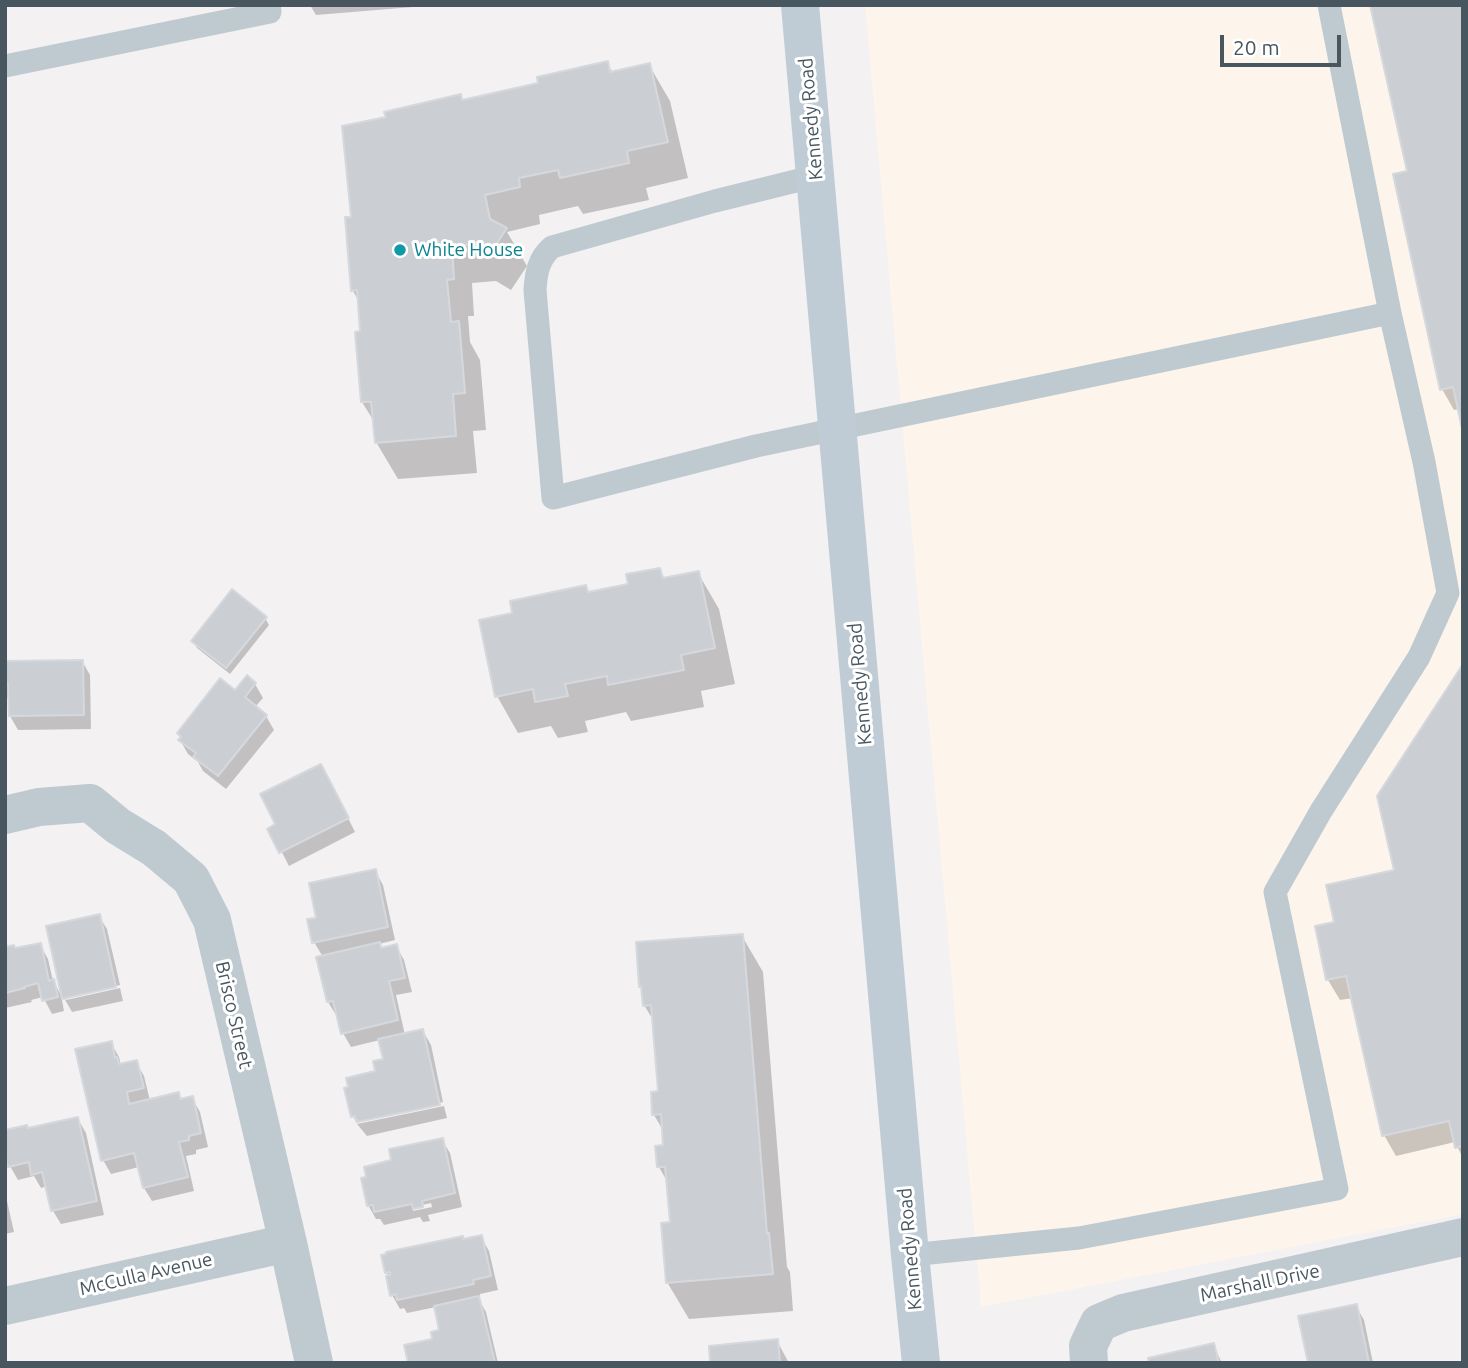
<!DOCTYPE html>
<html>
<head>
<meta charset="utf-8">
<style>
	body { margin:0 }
	#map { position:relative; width:1468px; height:1368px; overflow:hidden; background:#f3f1f1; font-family:Ubuntu,sans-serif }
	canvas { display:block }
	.frame { position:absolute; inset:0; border:7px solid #48575f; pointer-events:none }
	.scale { position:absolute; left:1220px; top:35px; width:121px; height:32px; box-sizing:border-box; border:4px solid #48575f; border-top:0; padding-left:9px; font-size:21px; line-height:24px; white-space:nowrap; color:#48575f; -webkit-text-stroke:5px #fff; paint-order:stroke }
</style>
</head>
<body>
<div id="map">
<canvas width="1468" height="1368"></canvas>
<div class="frame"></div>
<div class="scale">20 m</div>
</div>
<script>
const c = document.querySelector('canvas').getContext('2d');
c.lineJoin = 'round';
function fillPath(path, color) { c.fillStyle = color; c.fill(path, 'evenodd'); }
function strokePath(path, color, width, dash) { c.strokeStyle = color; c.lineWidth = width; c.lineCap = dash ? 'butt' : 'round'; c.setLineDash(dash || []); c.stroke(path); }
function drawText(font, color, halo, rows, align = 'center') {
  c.font = font + ' Ubuntu,sans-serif'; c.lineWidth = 6; c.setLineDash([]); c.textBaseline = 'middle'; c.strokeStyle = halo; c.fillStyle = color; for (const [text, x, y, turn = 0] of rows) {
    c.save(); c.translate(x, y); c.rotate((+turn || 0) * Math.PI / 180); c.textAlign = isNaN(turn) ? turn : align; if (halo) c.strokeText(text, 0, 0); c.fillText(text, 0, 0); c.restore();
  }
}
fillPath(new Path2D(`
	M 865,5 L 1463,5 L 1463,1214 L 981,1307 Z`), '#fdf5ec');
fillPath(new Path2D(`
	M 310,5 L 413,5 L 413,7 L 316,15 Z
	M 607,63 L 613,73 L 649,65 L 670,101 L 688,178 L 646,188 L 649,200 L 583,214 L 578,206 L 539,215 L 540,224 L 507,232 L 527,266 L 511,290 L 496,281 L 472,283 L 474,316 L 468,316 L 470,342 L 480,360 L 486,430 L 473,431 L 477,473 L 398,479 L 376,442 L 375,423 L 362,402 L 362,333 L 360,303 L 353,291 L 353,218 L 388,118 L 460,96 L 463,101 L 540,84 Z
	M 1409,173 L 1459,409 L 1454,410 L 1442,389 Z
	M 659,570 L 665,579 L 698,573 L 719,609 L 735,684 L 701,691 L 704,707 L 631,721 L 626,712 L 585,721 L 588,732 L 558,738 L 551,726 L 518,733 L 497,696 L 514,614 L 585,587 L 589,594 L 630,586 Z
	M 265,618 L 269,625 L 230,674 L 197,648 L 193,641 Z
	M 5,659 L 6,662 L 82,661 L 90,675 L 91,729 L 18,730 L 10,716 L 10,697 L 5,698 Z
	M 1463,667 L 1463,1158 L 1455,1142 L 1396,1156 L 1384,1135 L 1353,998 L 1340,1000 L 1328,980 L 1317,928 L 1336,924 L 1396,871 Z
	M 255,684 L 263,698 L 255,707 L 266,716 L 274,730 L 226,789 L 203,771 L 198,762 L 188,754 L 180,740 L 235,693 Z
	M 329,780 L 355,832 L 289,866 L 270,829 L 277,825 Z
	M 375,871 L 383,885 L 395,940 L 379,944 L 382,949 L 396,946 L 404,960 L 412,992 L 396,995 L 405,1035 L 423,1031 L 431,1045 L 443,1102 L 357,1121 L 357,1124 L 353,1116 L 385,1060 L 380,1040 L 351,1047 L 343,1033 L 338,1015 L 336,1015 L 328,1002 L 323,957 L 314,942 L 318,919 Z
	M 99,916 L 107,929 L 120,985 L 66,997 L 66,1000 L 120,988 L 123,1001 L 72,1012 L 64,998 Z
	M 5,936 L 8,948 L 15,950 L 40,945 L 48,959 L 53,981 L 61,995 L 64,1011 L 52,1014 L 43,997 L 31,1000 L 32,1002 L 5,1008 Z
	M 742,936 L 763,972 L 787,1267 L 790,1272 L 793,1311 L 689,1319 L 667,1282 L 672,1224 L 668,1183 L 659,1167 L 665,1146 L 664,1132 L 654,1115 L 660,1093 L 655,1023 L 644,1005 L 643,990 L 641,986 L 638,944 Z
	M 111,1043 L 119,1057 L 121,1066 L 136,1062 L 144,1076 L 150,1101 L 178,1094 L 181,1100 L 192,1098 L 200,1112 L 208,1147 L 196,1150 L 196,1154 L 186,1156 L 194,1191 L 152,1201 L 144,1188 L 139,1167 L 111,1174 L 103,1160 Z
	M 444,1106 L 447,1118 L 367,1136 L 357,1124 Z
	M 78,1119 L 86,1133 L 104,1215 L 61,1224 L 53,1211 L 47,1186 L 41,1188 L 34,1176 L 18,1180 L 10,1166 L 28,1130 Z
	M 442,1140 L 450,1153 L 462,1207 L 428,1215 L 430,1221 L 423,1222 L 420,1217 L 384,1225 L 380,1219 L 376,1219 L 368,1205 L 393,1162 ZM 431,1203 L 432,1207 L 413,1211 L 413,1207 Z
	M 5,1192 L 14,1232 L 5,1234 Z
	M 481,1237 L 489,1251 L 498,1290 L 480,1294 L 480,1298 L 478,1298 L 486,1312 L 498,1363 L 410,1363 L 434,1340 L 441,1332 L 436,1307 L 407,1313 L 404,1308 L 400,1309 L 392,1295 L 389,1277 L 386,1272 L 464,1240 Z
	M 1356,1306 L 1364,1320 L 1373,1363 L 1310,1363 Z
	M 777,1341 L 789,1363 L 712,1363 Z
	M 1213,1345 L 1222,1363 L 1151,1363 Z`), '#0003');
const building = new Path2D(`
	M 1370,5 L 1463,5 L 1463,433 L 1453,387 L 1440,390 L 1393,174 L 1407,171 Z
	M 608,61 L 610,72 L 650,63 L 668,142 L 627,151 L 629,163 L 560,178 L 558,170 L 519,178 L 520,187 L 485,195 L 490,219 L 507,228 L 490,254 L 474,244 L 452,246 L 454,279 L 447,280 L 451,322 L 459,321 L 465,393 L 453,394 L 456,436 L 375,443 L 371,402 L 361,402 L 355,332 L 360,331 L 357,290 L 351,291 L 345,217 L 351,217 L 342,126 L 386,117 L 384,112 L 461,94 L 462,100 L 538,83 L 537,77 Z
	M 660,568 L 663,578 L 699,571 L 715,648 L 681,655 L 684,670 L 608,685 L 607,676 L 565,684 L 568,696 L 535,702 L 533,689 L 495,697 L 479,620 L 512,613 L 510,601 L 586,585 L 588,592 L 628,584 L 626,574 Z
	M 232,589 L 267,617 L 226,668 L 191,641 Z
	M 83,660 L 84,715 L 9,716 L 8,683 L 5,683 L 6,661 Z
	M 1463,664 L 1463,1146 L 1455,1148 L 1449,1121 L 1382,1136 L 1346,976 L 1326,980 L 1315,926 L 1334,922 L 1326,885 L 1394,870 L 1377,796 Z
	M 247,675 L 256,683 L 245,697 L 267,715 L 218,776 L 193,757 L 196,753 L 178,740 L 181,737 L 177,733 L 220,678 L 235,690 Z
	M 321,764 L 349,818 L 279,853 L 267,829 L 275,824 L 260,794 Z
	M 376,869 L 388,927 L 312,943 L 307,919 L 316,918 L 309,883 Z
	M 100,914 L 116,987 L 62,999 L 46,926 Z
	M 743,934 L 767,1234 L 769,1233 L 773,1274 L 666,1283 L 661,1223 L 670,1222 L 665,1167 L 657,1167 L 655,1146 L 663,1145 L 661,1114 L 652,1115 L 651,1092 L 658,1091 L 651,1005 L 643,1006 L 641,986 L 639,987 L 636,942 Z
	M 380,942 L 381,948 L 397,944 L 405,978 L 389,981 L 398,1020 L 341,1034 L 333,1001 L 327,1002 L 316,957 Z
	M 41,943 L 49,981 L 54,979 L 58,997 L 42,1001 L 38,983 L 24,987 L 25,988 L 5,993 L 5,947 L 14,945 L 15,948 Z
	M 423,1029 L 440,1105 L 357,1122 L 355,1116 L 351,1117 L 344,1088 L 348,1087 L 346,1078 L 375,1071 L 373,1061 L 383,1059 L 378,1039 Z
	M 112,1041 L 115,1058 L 117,1057 L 119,1064 L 137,1060 L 144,1088 L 127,1092 L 129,1104 L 179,1092 L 180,1099 L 193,1096 L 201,1133 L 189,1136 L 189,1140 L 179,1142 L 188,1177 L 143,1188 L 134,1153 L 101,1161 L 75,1049 Z
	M 78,1117 L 97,1201 L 51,1211 L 42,1172 L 31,1175 L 29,1162 L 8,1167 L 5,1154 L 5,1130 L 27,1125 L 28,1128 Z
	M 443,1138 L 455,1193 L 422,1201 L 423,1207 L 413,1209 L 412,1204 L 374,1212 L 373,1205 L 367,1206 L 361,1178 L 366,1177 L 364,1167 L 391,1160 L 389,1149 Z
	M 482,1235 L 491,1276 L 473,1280 L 474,1284 L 397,1300 L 396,1294 L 390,1296 L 386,1276 L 390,1275 L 390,1272 L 385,1273 L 381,1255 L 386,1254 L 386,1252 L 463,1236 L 463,1239 Z
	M 479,1296 L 495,1363 L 408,1363 L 404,1345 L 432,1339 L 431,1332 L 439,1330 L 434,1306 Z
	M 1357,1304 L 1369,1363 L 1308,1363 L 1298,1316 Z
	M 778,1339 L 780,1363 L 710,1363 L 709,1346 Z
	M 1214,1343 L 1219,1363 L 1149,1363 L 1148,1358 Z`);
fillPath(building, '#cbcfd3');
strokePath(building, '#d5d8dc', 2);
strokePath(new Path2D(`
	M 1329,5 L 1390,313
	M 5,66 L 270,12 L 269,5
	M 816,176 L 715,201 L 552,247 C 538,259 536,274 535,290 L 553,498 L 756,446 L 1390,313 L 1424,462 L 1448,593 L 1419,657 L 1321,811 L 1275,892 L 1337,1189 L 1079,1238 L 910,1255`), '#bfcad0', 23);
strokePath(new Path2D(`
	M 5,815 L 39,807 L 90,803 L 118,826 L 154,848 L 191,879 L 212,920 L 288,1243 L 314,1363
	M 5,1306 L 288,1243
	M 1089,1363 L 1088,1346 L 1099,1323 L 1123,1313 L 1463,1237`), '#bfcad0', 38);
strokePath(new Path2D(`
	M 800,5 L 910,1255 L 921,1363`), '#bfccd5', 38);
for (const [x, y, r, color] of [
	[400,250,7,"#0f9aa8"]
]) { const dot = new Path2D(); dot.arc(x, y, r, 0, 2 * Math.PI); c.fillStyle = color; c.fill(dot); strokePath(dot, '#fff', 2.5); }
drawText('19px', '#48575f', '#fff', [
	["Kennedy Road",811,119,-95],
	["Kennedy Road",860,684,-95],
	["Brisco Street",234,1015,77],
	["Kennedy Road",910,1249,-95],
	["McCulla Avenue",146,1274,-13],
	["Marshall Drive",1260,1283,-12]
]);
drawText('19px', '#0d838f', '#fff', [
	["White House",414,250]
], 'left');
</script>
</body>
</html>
